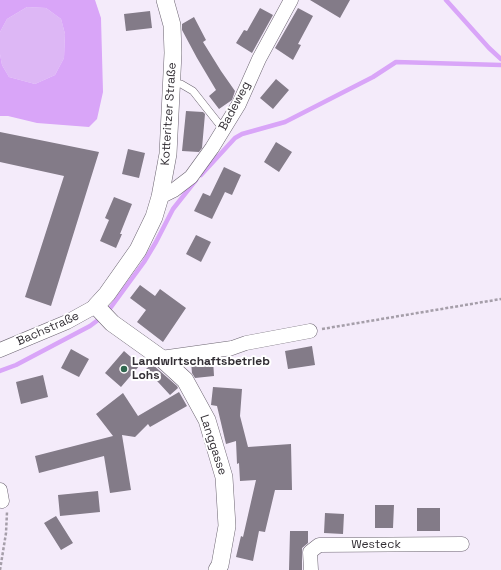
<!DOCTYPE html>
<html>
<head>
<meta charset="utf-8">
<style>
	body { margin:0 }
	canvas { display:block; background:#f4ebfa }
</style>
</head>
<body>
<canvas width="501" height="570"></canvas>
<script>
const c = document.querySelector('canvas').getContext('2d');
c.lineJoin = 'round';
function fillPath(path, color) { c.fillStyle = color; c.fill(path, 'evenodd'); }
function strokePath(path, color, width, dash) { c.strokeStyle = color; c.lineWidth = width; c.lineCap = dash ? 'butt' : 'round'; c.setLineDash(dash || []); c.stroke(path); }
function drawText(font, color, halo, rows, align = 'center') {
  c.font = font + ' "Space Grotesk",sans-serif'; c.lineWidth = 4; c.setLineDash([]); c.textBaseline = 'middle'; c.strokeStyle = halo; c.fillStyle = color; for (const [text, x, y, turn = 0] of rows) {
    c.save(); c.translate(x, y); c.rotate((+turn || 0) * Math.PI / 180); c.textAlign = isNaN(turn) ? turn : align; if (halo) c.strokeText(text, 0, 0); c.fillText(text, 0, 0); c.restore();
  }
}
fillPath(new Path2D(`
	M 27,7 L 46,8 L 61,19 L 65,34 L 64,58 L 55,75 L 35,84 L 9,77 L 2,65 L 0,54 L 0,32 L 7,19 Z`), '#ddb7f5');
fillPath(new Path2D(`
	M 0,0 L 95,0 L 101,18 L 103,92 L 97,119 L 89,127 L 37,123 L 8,116 L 0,116 L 0,54 L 2,65 L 9,77 L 35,84 L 55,75 L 64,58 L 65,34 L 61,19 L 46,8 L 27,7 L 7,19 L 0,32 Z`), '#d9a5f8');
strokePath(new Path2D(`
	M 446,0 L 489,48 L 501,59
	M 201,175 L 235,138 L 242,134 L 285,122 L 373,77 L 396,62 L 501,65
	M 0,371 L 16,365 L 90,326 L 106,314 L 144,262 L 156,242 L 173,209 L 196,180`), '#d9a5f8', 4.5);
fillPath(new Path2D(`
	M 310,0 L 350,0 L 340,18 Z
	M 260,8 L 273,15 L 252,53 L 236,43 L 244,30 L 247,31 Z
	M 298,8 L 313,16 L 298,44 L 301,45 L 293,60 L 275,48 Z
	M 150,11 L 152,28 L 126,31 L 124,14 Z
	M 194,17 L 206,40 L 203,42 L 221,71 L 235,91 L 232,100 L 219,109 L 209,96 L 216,90 L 197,58 L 182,30 L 182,24 Z
	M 276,79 L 289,90 L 273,109 L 260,98 Z
	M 186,111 L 203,112 L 205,114 L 202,148 L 199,152 L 182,151 Z
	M 0,132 L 99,152 L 51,306 L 25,297 L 64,176 L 0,162 Z
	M 276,142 L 292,152 L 279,172 L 264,162 Z
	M 128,149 L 145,153 L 139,178 L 122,174 Z
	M 224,167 L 241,175 L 232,195 L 225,192 L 212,219 L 194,211 L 203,193 L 210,196 Z
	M 114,197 L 132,204 L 120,234 L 122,234 L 116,248 L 100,241 L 109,220 L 105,218 Z
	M 196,235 L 211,242 L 201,262 L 186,254 Z
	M 140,285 L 155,296 L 160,289 L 186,308 L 163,342 L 137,322 L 146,310 L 130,298 Z
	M 312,346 L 315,365 L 288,369 L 285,351 Z
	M 71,349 L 89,359 L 79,377 L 61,368 Z
	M 124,351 L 140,365 L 121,387 L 105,373 Z
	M 213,359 L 214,376 L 195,378 L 192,373 L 191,362 Z
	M 152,364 L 177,386 L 178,388 L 170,395 L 146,369 Z
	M 43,375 L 48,397 L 21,404 L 16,382 Z
	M 213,387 L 242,389 L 240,416 L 248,447 L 291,444 L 292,490 L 275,490 L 265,532 L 259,531 L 253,561 L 236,557 L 241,536 L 243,537 L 256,480 L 240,481 L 239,463 L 237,464 L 236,441 L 226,444 L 217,406 L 211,405 Z
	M 179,392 L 187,406 L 150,427 L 148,424 L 135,437 L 122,435 L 131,490 L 110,493 L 104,456 L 39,473 L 35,456 L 113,436 L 96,414 L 123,393 L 138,416 Z
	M 98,491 L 100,512 L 60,516 L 58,495 Z
	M 375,505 L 394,505 L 393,528 L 375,528 Z
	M 417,508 L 440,508 L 440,531 L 417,531 Z
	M 325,513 L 344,514 L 343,534 L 324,533 Z
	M 56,516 L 73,543 L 61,550 L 44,523 Z
	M 290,531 L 308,531 L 308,543 L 302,548 L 302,570 L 289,570 Z`), '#837b88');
const service = new Path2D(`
	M 172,83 L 181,84 L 193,91 L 223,129`);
const minor = new Path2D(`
	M 160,197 L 174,190 L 191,177 L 212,148 L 239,104 L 259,59 L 291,0
	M 0,350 L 67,322 L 96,306
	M 161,358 L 232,348 L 246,343 L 310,331
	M 0,490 L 2,501
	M 311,570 L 310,552 L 319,545 L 462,544`);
const tertiary = new Path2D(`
	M 165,0 L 172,25 L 173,53 L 168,154 L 160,197 L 154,217 L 138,250 L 107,294 L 96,306 L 112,323 L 161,358 L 185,380 L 207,420 L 224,477 L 227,526 L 220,565 L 217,570`);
strokePath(service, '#6c6571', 8);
strokePath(minor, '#6c6571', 15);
strokePath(tertiary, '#6c6571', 18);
strokePath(new Path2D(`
	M 322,329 L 501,299
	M 0,570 L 6,533 L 7,512`), '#a59ea9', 2.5, [3, 2]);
strokePath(service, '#fff', 7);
strokePath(minor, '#fff', 14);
strokePath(tertiary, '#fff', 17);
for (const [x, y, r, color] of [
	[124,369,4,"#30674f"]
]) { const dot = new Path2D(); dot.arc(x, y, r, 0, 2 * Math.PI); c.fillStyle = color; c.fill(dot); strokePath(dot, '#fff', 1.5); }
drawText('12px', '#332f35', '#fff', [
	["Badeweg",235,106,-62],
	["Kotteritzer Straße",169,114,-86],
	["Bachstraße",48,329,-24],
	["Langgasse",213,445,72],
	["Westeck",376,545]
]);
drawText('bold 12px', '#332f35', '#fff', [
	["Landwirtschaftsbetrieb",132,362],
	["Lohs",132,376]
], 'left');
</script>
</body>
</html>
